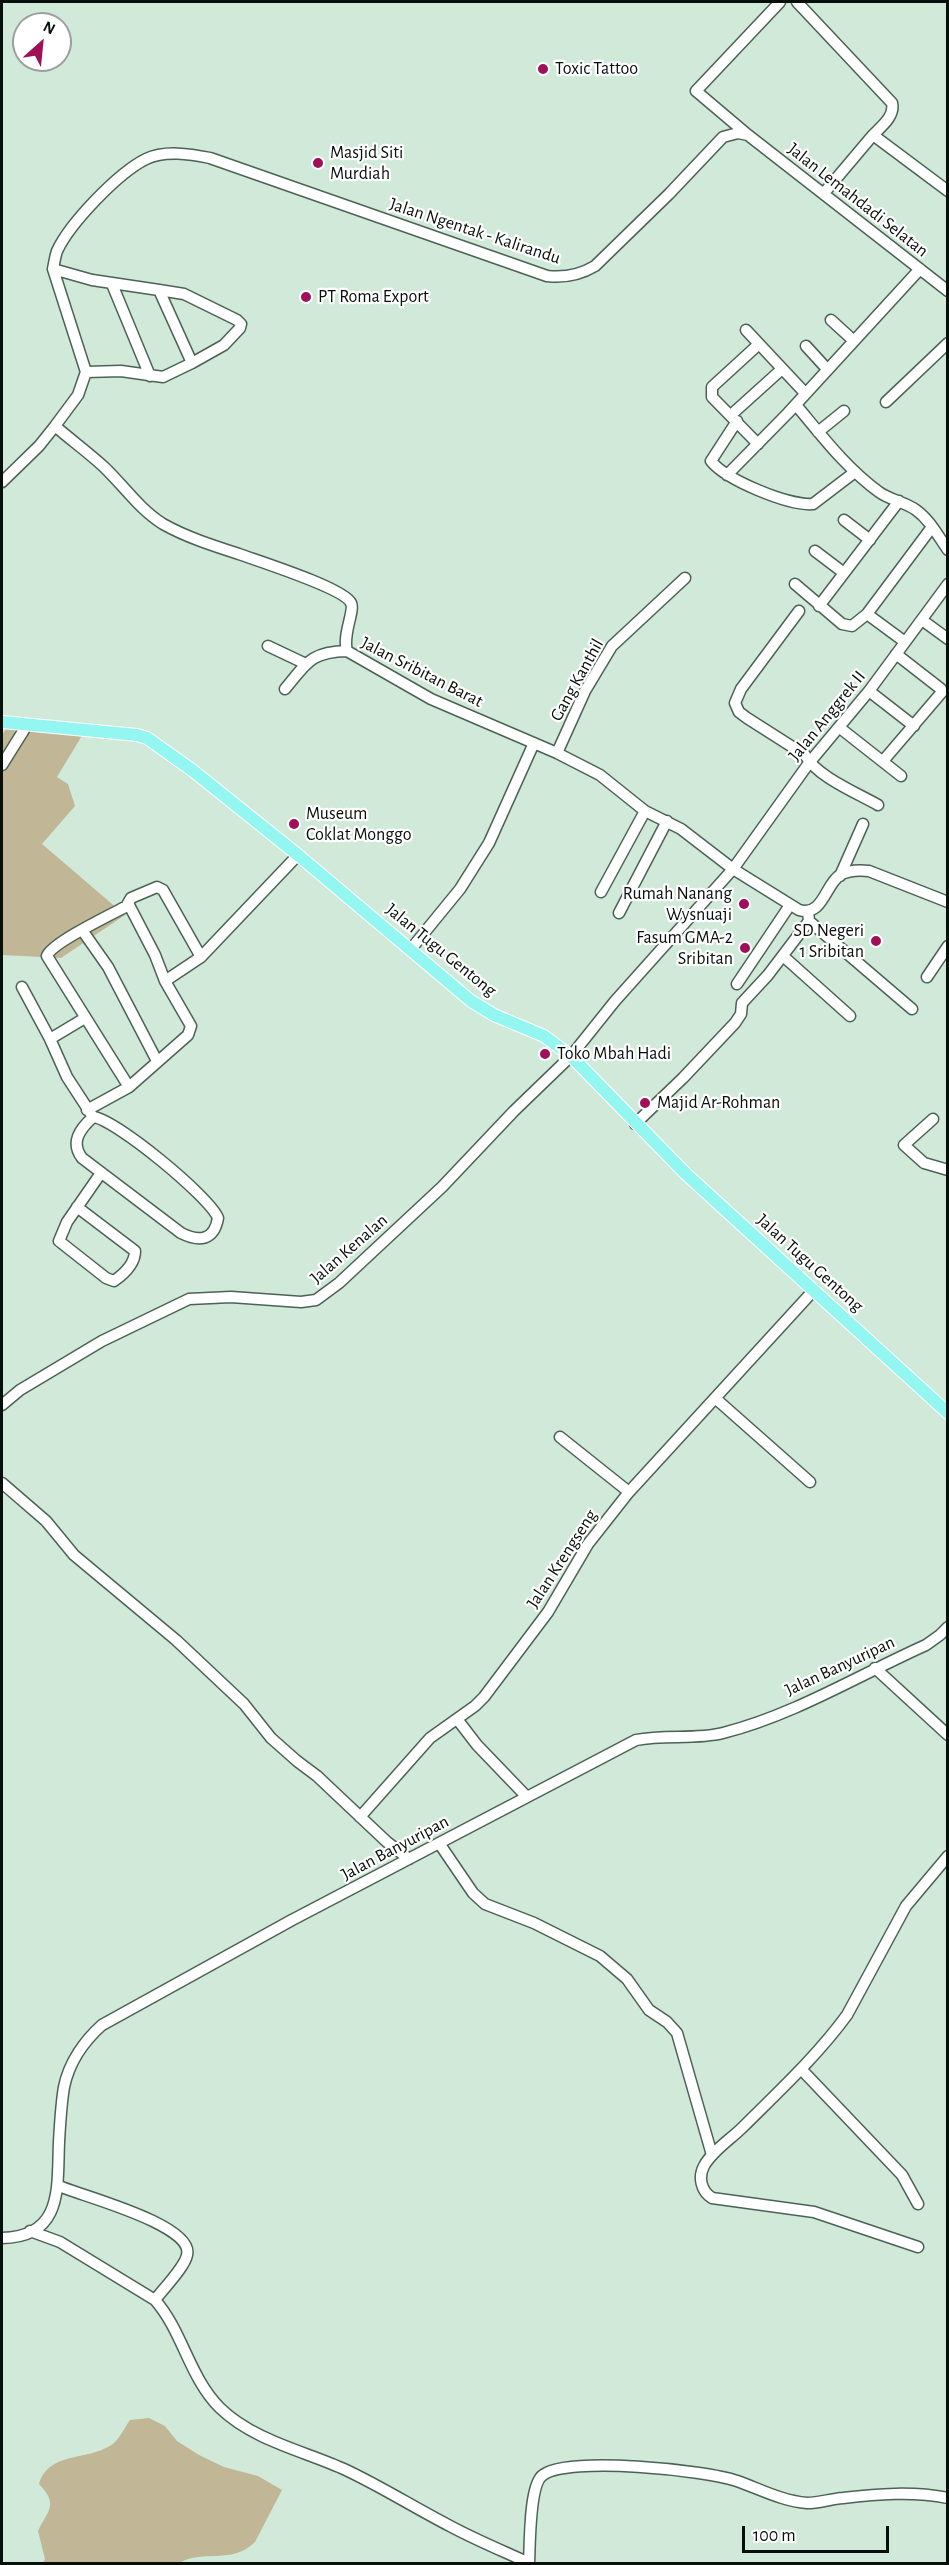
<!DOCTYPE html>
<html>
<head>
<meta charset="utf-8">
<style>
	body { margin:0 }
	#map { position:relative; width:949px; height:2565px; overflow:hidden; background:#d0e9d9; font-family:"Alegreya Sans",sans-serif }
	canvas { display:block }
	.frame { position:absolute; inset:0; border:3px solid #070f0a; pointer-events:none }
	.north { position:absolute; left:12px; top:12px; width:60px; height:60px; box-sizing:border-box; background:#fff; border:2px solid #9c9f9d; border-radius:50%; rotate:27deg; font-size:16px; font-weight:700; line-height:24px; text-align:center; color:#070f0a }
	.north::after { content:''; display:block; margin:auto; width:21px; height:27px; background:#a01059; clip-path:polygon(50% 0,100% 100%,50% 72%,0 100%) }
	.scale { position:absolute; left:742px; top:2526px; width:147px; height:27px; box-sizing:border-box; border:3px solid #070f0a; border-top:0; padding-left:8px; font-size:18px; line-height:21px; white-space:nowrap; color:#070f0a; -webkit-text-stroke:4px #fff; paint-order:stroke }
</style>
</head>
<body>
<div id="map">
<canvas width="949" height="2565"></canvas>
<div class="frame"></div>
<div class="north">N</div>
<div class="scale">100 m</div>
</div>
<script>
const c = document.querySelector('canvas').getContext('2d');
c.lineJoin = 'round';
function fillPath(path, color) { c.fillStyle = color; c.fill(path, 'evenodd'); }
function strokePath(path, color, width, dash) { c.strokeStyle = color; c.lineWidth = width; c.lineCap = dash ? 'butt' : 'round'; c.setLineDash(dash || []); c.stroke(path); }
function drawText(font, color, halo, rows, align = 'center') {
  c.font = font + ' "Alegreya Sans",sans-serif'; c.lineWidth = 4.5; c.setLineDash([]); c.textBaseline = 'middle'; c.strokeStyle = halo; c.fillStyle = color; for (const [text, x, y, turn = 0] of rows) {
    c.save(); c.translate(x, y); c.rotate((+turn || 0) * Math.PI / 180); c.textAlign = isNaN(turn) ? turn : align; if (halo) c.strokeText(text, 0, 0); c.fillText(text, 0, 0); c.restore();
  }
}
fillPath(new Path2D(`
	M 8,726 L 83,734 L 57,777 L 68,784 L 75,806 L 42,844 L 125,915 L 61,958 L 2,955 L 2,735 Z
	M 149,2418 L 165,2426 L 177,2441 L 199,2455 L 224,2467 L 258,2476 L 282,2490 L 255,2542 C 232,2565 204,2549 179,2563 L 43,2563 L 45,2559 L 38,2531 C 48,2510 59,2505 39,2484 C 49,2450 90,2462 114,2443 C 120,2438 125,2427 130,2420 Z`), '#c1b797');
const minor = new Path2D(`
	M 780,2 L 696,91 L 748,135 L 948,291
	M 797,2 L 892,103 C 895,116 882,126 873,135
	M 824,193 L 873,135 L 948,191
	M 53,269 L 92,280 L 159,290 L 192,363 L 163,377 L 121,371 L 86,372
	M 112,284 L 150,376
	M 159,290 L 184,294 L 237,320 L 241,324 L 240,328 L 224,345 L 192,363
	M 831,320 L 854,341
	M 746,330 L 805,393
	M 806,346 L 827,369
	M 886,402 L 948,343
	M 796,405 C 822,436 846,468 879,492 C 890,500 905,502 916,510 C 930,520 938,536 948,550
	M 731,415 L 782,369
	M 737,421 L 711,461 C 726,480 789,506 813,504 L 855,472
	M 55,426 C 71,440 89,453 104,467 C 124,486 139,509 163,524 C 186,537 214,546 239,554 C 258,561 344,588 351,603 C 355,611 342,635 347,651 L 431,699 L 557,753 L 600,775 L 645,811 L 681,829 L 733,869 L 799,910 C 823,917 825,885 840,875 C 849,870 859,870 869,871 L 948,902
	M 818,432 L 844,411
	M 758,444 L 712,397 L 712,387 L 759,344
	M 727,475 L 788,413 L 920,269
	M 2,482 L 39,446 L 55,426 L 78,395 L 86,372 L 53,269 C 54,264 55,257 57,251 C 70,223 118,173 146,159 C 165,150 190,154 210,158 L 547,276 C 565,278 580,275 595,266 L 669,194 L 723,137 L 738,133 L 748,135
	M 844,520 L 870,540
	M 815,551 L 844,573
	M 795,584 L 842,624 L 852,626 L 867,614 L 932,527
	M 819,606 L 899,501
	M 799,611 L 741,689 L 735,703 L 739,712 L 747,718 L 805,755 C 816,776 857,793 878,805
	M 867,614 L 905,642
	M 922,620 L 948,639
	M 268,646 L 306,664
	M 285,689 C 307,663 310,652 347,651
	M 869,691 L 914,726
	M 840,728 L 901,776
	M 557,753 L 585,691 L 612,646 L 685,578
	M 883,761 L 942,692 L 941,689 L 896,654
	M 2,765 L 27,725
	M 840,876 L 863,824
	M 601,892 L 645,811
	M 619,913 L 667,821
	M 809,921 L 912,1009
	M 82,930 L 108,967 L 157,1061
	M 411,949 L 460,889 L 489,843 L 534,743
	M 783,956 L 850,1016
	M 927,977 L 948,946
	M 165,981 L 155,955 L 128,903 L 131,898 L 157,887 L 163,890 L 201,957
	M 737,984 L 790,905
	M 22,987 L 50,1039 L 67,1077 L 93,1117 C 114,1118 210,1197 218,1218 C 214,1241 199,1242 181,1233 L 82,1158 C 70,1142 80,1129 93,1117
	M 50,1039 L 85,1018
	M 129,1087 L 47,956 C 51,943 114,913 129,905
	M 87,1110 L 129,1087 L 188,1035 L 191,1026 L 165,981 L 201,957 L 298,855
	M 933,1119 L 904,1145 L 924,1163 L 948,1170
	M 635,1124 L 683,1078 L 735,1023 L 741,1014 L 742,1003 L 768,975 L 809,921 L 808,911
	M 77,1207 L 135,1251 C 135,1263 124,1274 114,1281 L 106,1278 L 59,1241 L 67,1222 L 101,1173
	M 715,1398 L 810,1482
	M 2,1405 L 20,1390 L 102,1341 L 189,1299 L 231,1297 L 301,1302 L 316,1300 L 339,1283 L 442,1187 L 514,1111 L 571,1056 L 615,1001 L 733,869 L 809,763 L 869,691 L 948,584
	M 560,1437 L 629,1492
	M 2,1483 L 46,1521 L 74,1555 L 176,1640 L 244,1704 L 271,1738 L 297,1761 L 317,1776 L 387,1842 L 409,1859
	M 875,1668 L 948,1735
	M 457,1719 L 477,1745 L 526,1796
	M 360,1817 L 430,1738 L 475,1706 L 484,1697 L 548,1612 L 588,1544 L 629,1492 L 814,1290
	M 439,1843 L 473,1893 L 485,1904 L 534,1923 L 600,1956 L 627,1979 L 649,2010 L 667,2022 L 677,2033 L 712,2155
	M 801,2069 L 902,2175 L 918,2204
	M 59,2186 C 82,2196 195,2225 187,2255 C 185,2267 163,2289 155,2300
	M 30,2231 L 60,2242 L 155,2300 C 183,2332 189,2377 220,2408 C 254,2441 305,2451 346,2470 C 382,2487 415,2508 450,2526 C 476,2540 503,2551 529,2563
	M 2,2238 C 64,2237 57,2186 59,2142 C 60,2124 61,2105 64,2087 C 69,2063 84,2041 102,2025 L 292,1920 L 636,1740 C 665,1734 695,1740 723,1733 C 794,1715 859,1675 926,1645 L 940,1635 L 948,1627
	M 918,2247 L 814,2212 L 712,2198 C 701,2191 698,2177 704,2166 C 712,2151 731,2139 743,2127 C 779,2091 817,2056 847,2015 L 906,1906 L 948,1856
	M 529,2564 C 530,2546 529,2484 543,2475 C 569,2456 705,2470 737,2481 C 760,2489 782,2501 807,2503 C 819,2503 830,2499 843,2498 C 877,2494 913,2491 948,2498`);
const major = new Path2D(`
	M 2,722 L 137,735 L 147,738 L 192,770 L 298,855 L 471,1001 L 494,1015 L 544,1036 L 571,1056 L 686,1174 L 948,1413`);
strokePath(minor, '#4c6254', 13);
strokePath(major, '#fff', 14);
strokePath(minor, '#fff', 10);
strokePath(major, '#94f6f0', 12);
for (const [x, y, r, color] of [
	[543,69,6,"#a01059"],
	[318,163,6,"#a01059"],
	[306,297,6,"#a01059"],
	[294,824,6,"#a01059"],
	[744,904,6,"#a01059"],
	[876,941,6,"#a01059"],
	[745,948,6,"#a01059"],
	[545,1054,6,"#a01059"],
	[645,1103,6,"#a01059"]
]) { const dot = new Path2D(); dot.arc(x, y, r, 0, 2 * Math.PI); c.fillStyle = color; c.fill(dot); strokePath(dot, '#fff', 2); }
drawText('18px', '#070f0a', '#fff', [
	["Toxic Tattoo",555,69],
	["Masjid Siti",330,153],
	["Murdiah",330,174],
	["PT Roma Export",318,297],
	["Museum",306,814],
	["Coklat Monggo",306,835],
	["Rumah Nanang",732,894,"right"],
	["Wysnuaji",732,915,"right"],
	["SD Negeri",864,931,"right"],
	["1 Sribitan",864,952,"right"],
	["Fasum GMA-2",733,938,"right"],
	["Sribitan",733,959,"right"],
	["Toko Mbah Hadi",557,1054],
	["Majid Ar-Rohman",657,1103]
], 'left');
drawText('18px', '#070f0a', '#fff', [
	["Jalan Lemahdadi Selatan",858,200,38],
	["Jalan Ngentak - Kalirandu",475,231,18],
	["Jalan Sribitan Barat",422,672,27],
	["Gang Kanthil",577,680,-61],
	["Jalan Anggrek II",827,716,-51],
	["Jalan Tugu Gentong",441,950,39],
	["Jalan Kenalan",349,1249,-41],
	["Jalan Tugu Gentong",810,1263,42],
	["Jalan Krengseng",562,1559,-57],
	["Jalan Banyuripan",840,1666,-25],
	["Jalan Banyuripan",395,1848,-28]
]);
</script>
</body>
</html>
